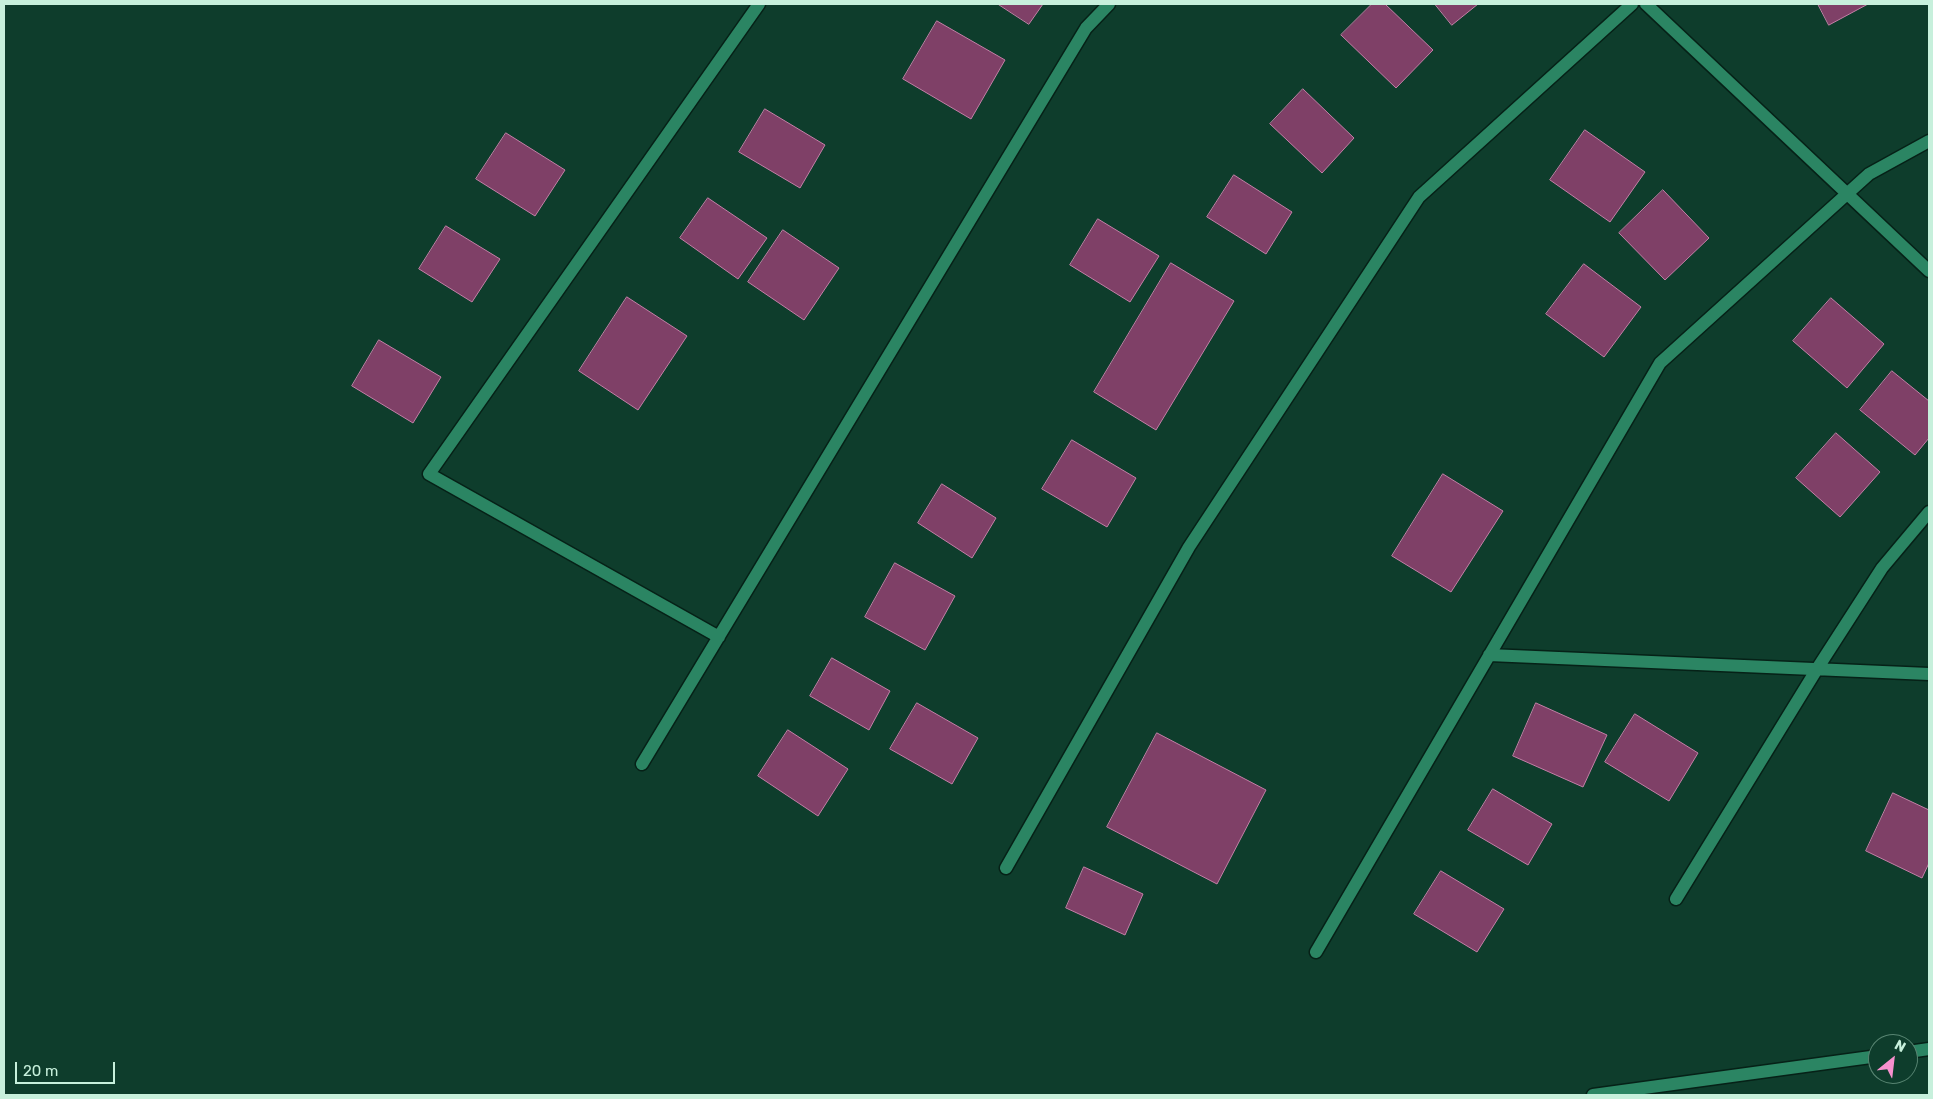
<!DOCTYPE html>
<html>
<head>
<meta charset="utf-8">
<style>
	body { margin:0 }
	#map { position:relative; width:1933px; height:1099px; overflow:hidden; background:#0e3d2c; font-family:Rubik,sans-serif }
	canvas { display:block }
	.frame { position:absolute; inset:0; border:5px solid #c7f0dc; pointer-events:none }
	.north { position:absolute; left:1868px; top:1034px; width:50px; height:50px; box-sizing:border-box; background:#0e3d2c; border:1px solid #588572; border-radius:50%; rotate:29deg; font-size:14px; font-weight:700; line-height:20px; text-align:center; color:#c7f0dc }
	.north::after { content:''; display:block; margin:auto; width:18px; height:22px; background:#f790ce; clip-path:polygon(50% 0,100% 100%,50% 72%,0 100%) }
	.scale { position:absolute; left:15px; top:1062px; width:100px; height:22px; box-sizing:border-box; border:2px solid #c7f0dc; border-top:0; padding-left:6px; font-size:15px; line-height:18px; white-space:nowrap; color:#c7f0dc; -webkit-text-stroke:4px #0e3d2c; paint-order:stroke }
</style>
</head>
<body>
<div id="map">
<canvas width="1933" height="1099"></canvas>
<div class="frame"></div>
<div class="north">N</div>
<div class="scale">20 m</div>
</div>
<script>
const c = document.querySelector('canvas').getContext('2d');
c.lineJoin = 'round';
function fillPath(path, color) { c.fillStyle = color; c.fill(path, 'evenodd'); }
function strokePath(path, color, width, dash) { c.strokeStyle = color; c.lineWidth = width; c.lineCap = dash ? 'butt' : 'round'; c.setLineDash(dash || []); c.stroke(path); }
const building = new Path2D(`
	M 998,4 L 1043,4 L 1029,24 Z
	M 1372,4 L 1385,4 L 1433,50 L 1396,88 L 1341,35 Z
	M 1435,4 L 1478,4 L 1452,25 Z
	M 1818,4 L 1868,4 L 1829,25 Z
	M 937,21 L 1005,60 L 971,119 L 903,79 Z
	M 1303,89 L 1354,138 L 1322,173 L 1270,124 Z
	M 765,109 L 825,145 L 800,188 L 739,152 Z
	M 1585,130 L 1645,172 L 1610,222 L 1550,180 Z
	M 506,133 L 565,170 L 535,216 L 476,179 Z
	M 1234,175 L 1292,212 L 1266,254 L 1207,217 Z
	M 1663,190 L 1709,238 L 1665,280 L 1619,233 Z
	M 708,198 L 767,238 L 738,279 L 680,238 Z
	M 1098,219 L 1159,256 L 1130,302 L 1070,265 Z
	M 446,226 L 500,259 L 472,302 L 419,269 Z
	M 783,230 L 839,268 L 804,320 L 748,282 Z
	M 1171,263 L 1234,301 L 1156,430 L 1094,392 Z
	M 1584,264 L 1641,307 L 1604,357 L 1546,314 Z
	M 627,297 L 687,336 L 638,410 L 579,371 Z
	M 1831,298 L 1884,344 L 1847,388 L 1793,341 Z
	M 379,340 L 441,377 L 413,423 L 352,386 Z
	M 1892,371 L 1929,401 L 1929,438 L 1915,455 L 1860,410 Z
	M 1836,433 L 1880,472 L 1840,517 L 1796,478 Z
	M 1072,440 L 1136,478 L 1107,527 L 1042,489 Z
	M 1443,474 L 1503,511 L 1451,592 L 1392,556 Z
	M 942,484 L 996,518 L 972,558 L 918,523 Z
	M 895,563 L 955,596 L 925,650 L 865,617 Z
	M 832,658 L 890,691 L 869,730 L 810,696 Z
	M 917,703 L 978,738 L 952,784 L 890,749 Z
	M 1536,703 L 1607,735 L 1583,787 L 1513,756 Z
	M 1635,714 L 1698,753 L 1669,801 L 1605,762 Z
	M 788,730 L 848,769 L 818,816 L 758,776 Z
	M 1157,733 L 1266,790 L 1217,884 L 1107,827 Z
	M 1493,789 L 1552,824 L 1528,865 L 1468,830 Z
	M 1893,793 L 1929,810 L 1929,863 L 1922,878 L 1866,851 Z
	M 1084,867 L 1143,894 L 1125,935 L 1066,908 Z
	M 1441,871 L 1504,909 L 1477,952 L 1414,914 Z`);
fillPath(building, '#7f4067');
strokePath(building, '#c47fa7', 1);
const minor = new Path2D(`
	M 1646,4 L 1929,271
	M 719,637 L 429,474 L 759,4
	M 1489,655 L 1929,674
	M 642,764 L 1086,28 L 1109,4
	M 1006,868 L 1189,547 L 1419,197 L 1632,4
	M 1676,899 L 1817,669 L 1882,568 L 1929,512
	M 1316,952 L 1660,363 L 1869,174 L 1929,141
	M 1908,1052 L 1929,1049
	M 1593,1095 L 1878,1056`);
strokePath(minor, '#062117', 15);
strokePath(minor, '#2b8563', 12);
</script>
</body>
</html>
